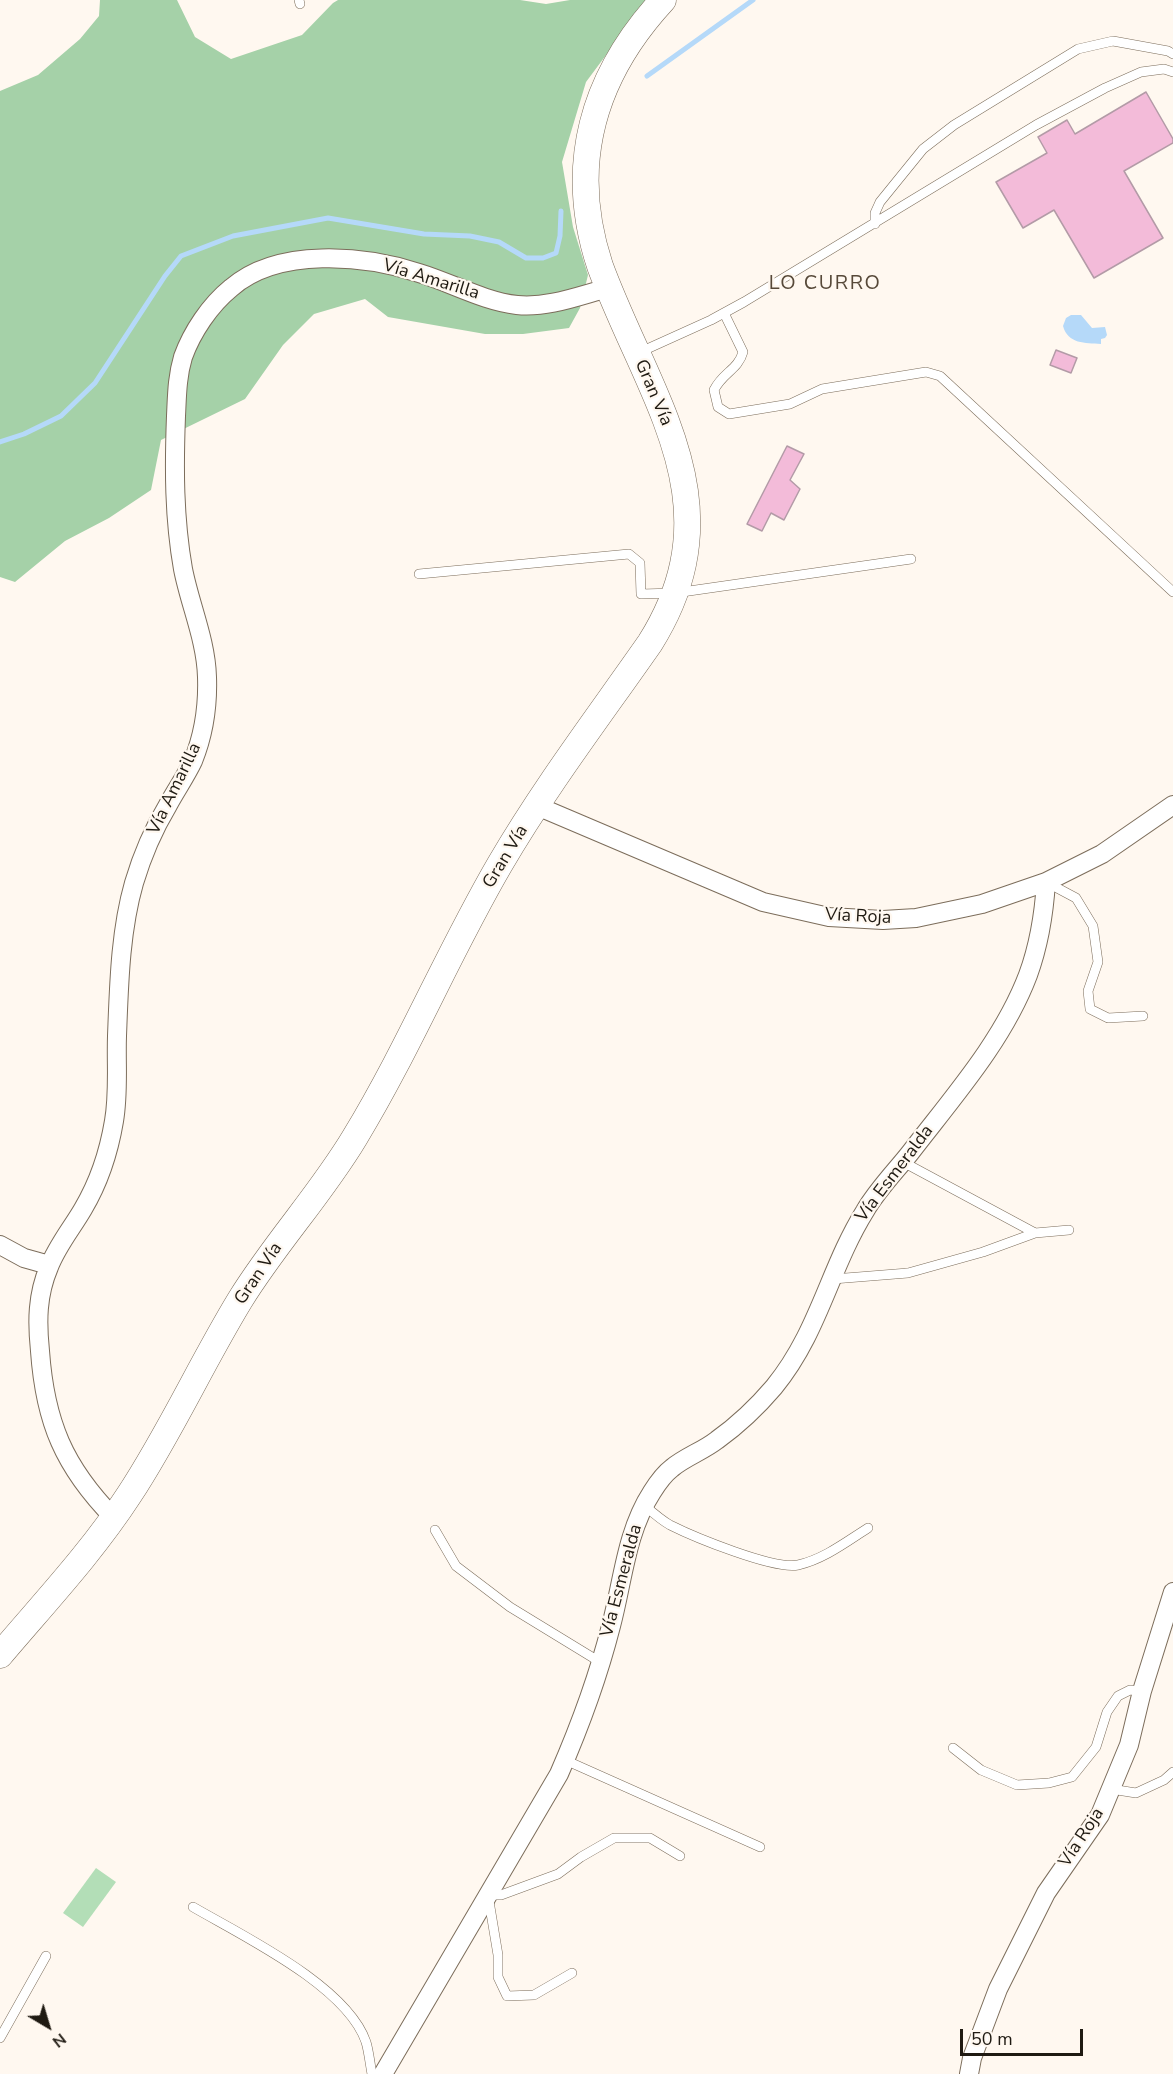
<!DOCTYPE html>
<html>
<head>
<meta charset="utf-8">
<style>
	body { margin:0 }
	#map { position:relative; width:1173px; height:2074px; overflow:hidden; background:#fff8f0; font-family:"Nunito Sans",sans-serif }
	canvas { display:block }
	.north { position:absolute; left:18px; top:1996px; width:60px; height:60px; -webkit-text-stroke:4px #fff8f0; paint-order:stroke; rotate:142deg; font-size:16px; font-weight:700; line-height:24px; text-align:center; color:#1f1a12 }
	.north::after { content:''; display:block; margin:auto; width:21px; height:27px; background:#1f1a12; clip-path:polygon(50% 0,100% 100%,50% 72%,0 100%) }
	.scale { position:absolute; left:960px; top:2029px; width:123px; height:27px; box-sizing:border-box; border:3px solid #1f1a12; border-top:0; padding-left:8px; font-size:18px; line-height:21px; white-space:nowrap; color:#1f1a12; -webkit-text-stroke:4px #fff8f0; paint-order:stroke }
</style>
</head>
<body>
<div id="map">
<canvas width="1173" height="2074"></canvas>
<div class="north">N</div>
<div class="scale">50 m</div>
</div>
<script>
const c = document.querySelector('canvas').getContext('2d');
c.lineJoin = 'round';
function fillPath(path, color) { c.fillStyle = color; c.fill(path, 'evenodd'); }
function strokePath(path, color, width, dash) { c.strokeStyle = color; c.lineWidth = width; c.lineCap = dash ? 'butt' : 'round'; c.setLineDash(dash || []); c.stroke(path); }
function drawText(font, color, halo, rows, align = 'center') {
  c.font = font + ' "Nunito Sans",sans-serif'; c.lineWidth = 4.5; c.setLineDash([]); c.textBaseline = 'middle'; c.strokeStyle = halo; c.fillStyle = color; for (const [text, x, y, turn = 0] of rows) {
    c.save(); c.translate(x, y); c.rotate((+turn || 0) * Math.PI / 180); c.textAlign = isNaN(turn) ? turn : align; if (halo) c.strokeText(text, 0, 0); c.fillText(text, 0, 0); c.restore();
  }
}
fillPath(new Path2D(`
	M 96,1868 L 116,1882 L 83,1927 L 63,1913 Z`), '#b3deb7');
fillPath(new Path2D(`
	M 100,0 L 177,0 L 195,37 L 231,59 L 302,35 L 333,3 L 338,0 L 520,0 L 546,4 L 570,0 L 647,0 L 586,82 L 562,162 L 573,227 L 588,275 L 580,308 L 569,328 L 523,334 L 485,334 L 388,317 L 365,299 L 314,314 L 283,345 L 245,399 L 161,440 L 151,490 L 109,518 L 65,541 L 15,582 L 0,577 L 0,91 L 38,75 L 80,39 L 99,16 Z`), '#a5d1a8');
fillPath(new Path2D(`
	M 1071,315 L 1081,315 L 1092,328 L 1105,327 L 1107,335 L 1105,338 L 1101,339 L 1101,344 C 1085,343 1068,344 1063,326 L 1066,318 Z`), '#b5d9f9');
strokePath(new Path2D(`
	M 647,76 L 753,0
	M 0,442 L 24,434 L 61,416 L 95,383 L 165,276 L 181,256 L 233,236 L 328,218 L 424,234 L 470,236 L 499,242 L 526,258 L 543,258 L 556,253 L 560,236 L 561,211`), '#b5d9f9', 5);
const building = new Path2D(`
	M 1146,92 L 1173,139 L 1173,143 L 1124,171 L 1163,238 L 1094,278 L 1054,210 L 1023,228 L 996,182 L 1047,153 L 1038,137 L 1067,120 L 1075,134 Z
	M 1056,350 L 1077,358 L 1071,373 L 1050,365 Z
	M 787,446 L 804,454 L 790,480 L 800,489 L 784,520 L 771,513 L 762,531 L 747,524 Z`);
fillPath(building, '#f3bbd9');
strokePath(building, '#b39ba7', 1.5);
const lane = new Path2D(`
	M 299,0 L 300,4
	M 875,224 L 875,213 L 880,202 L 923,149 L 954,125 L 1078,49 L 1113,41 L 1168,51 L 1173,54
	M 724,313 L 743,352 C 738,370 723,372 714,390 L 718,407 L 729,414 L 790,404 L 822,389 L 926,372 L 940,376 L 1173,592
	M 638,353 L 711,320 L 744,302 L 1036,125 L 1105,88 L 1141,72 L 1164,69 L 1173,72
	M 419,574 L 629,554 L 640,563 L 641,594 L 675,593 L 911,559
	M 1046,882 L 1076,898 L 1093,926 L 1098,962 L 1088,991 L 1090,1009 L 1108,1018 L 1143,1016
	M 903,1162 L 1035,1233 L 1069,1230
	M 833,1279 L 908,1273 L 983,1252 L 1035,1233
	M 644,1505 C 652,1512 661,1520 670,1525 C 694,1537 774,1570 798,1565 C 824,1559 846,1542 868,1528
	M 435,1530 L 456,1566 L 510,1607 L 600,1662
	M 953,1748 L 981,1770 L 1017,1785 L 1049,1783 L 1072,1777 L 1096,1747 L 1107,1712 L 1118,1696 L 1130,1690 L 1142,1691
	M 565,1760 L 760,1847
	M 1111,1789 L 1136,1793 L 1164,1780 L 1173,1772
	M 193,1907 C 243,1936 347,1986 366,2042 C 369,2052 370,2064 372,2074
	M 572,1973 L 534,1995 L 507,1996 L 498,1977 L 498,1955 L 488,1895 L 501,1895 L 558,1874 L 581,1857 L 614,1838 L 650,1838 L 680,1856
	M 0,2038 L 46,1956`);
const street = new Path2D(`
	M 537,806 L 763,902 L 829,917 L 883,920 L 916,918 L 982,904 L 1046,882 L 1102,854 L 1173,805
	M 0,1245 L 24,1258 L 49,1265
	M 114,1518 C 64,1467 45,1422 40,1351 C 37,1322 37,1295 49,1267 C 57,1246 72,1228 83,1209 C 99,1182 109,1151 114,1121 C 119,1092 116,1064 117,1036 C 119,985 120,932 134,883 C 142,856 153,830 168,805 C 176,790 186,776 193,761 C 204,734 208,706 207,677 C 206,640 190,605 183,569 C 174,518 174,468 176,416 C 177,396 177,377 183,357 C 192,332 210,305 231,288 C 278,247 364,255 419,273 C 452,283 483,301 517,305 C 548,308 578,296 608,288
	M 383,2074 L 559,1774 C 580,1726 598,1677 611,1626 C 623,1581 626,1532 652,1492 C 657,1484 664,1474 672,1468 C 685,1457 703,1451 717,1440 C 738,1425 757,1407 774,1387 C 819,1332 829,1269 865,1211 C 877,1190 895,1172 910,1153 C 953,1097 1003,1041 1028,975 C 1039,945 1044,914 1046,882
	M 969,2074 L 972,2058 L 998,1989 L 1046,1893 L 1100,1815 L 1129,1745 L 1142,1691 L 1173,1592`);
const secondary = new Path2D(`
	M 0,1655 C 44,1603 92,1552 129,1495 C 170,1433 201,1364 240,1300 C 275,1243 321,1194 355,1137 C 409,1048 448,953 500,864 C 545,787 599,716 650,643 C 738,503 649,399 600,266 C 567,166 592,77 663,0`);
strokePath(lane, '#7c6d5b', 10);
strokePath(street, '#7c6d5b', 20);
strokePath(secondary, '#7c6d5b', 27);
strokePath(lane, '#fff', 9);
strokePath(street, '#fff', 18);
strokePath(secondary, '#fff', 26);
drawText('18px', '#1f1a12', '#fff8f0', [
	["Vía Amarilla",431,280,17],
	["Gran Vía",653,393,67],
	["Vía Amarilla",175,789,-64],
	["Gran Vía",506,857,-59],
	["Vía Roja",858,917,3],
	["Vía Esmeralda",895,1174,-53],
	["Gran Vía",259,1274,-56],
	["Vía Esmeralda",622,1581,-75],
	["Vía Roja",1082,1838,-57]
]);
c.letterSpacing = '1.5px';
drawText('20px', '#574939', '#fff8f0', [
	["LO CURRO",825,284]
]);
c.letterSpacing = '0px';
</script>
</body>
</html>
